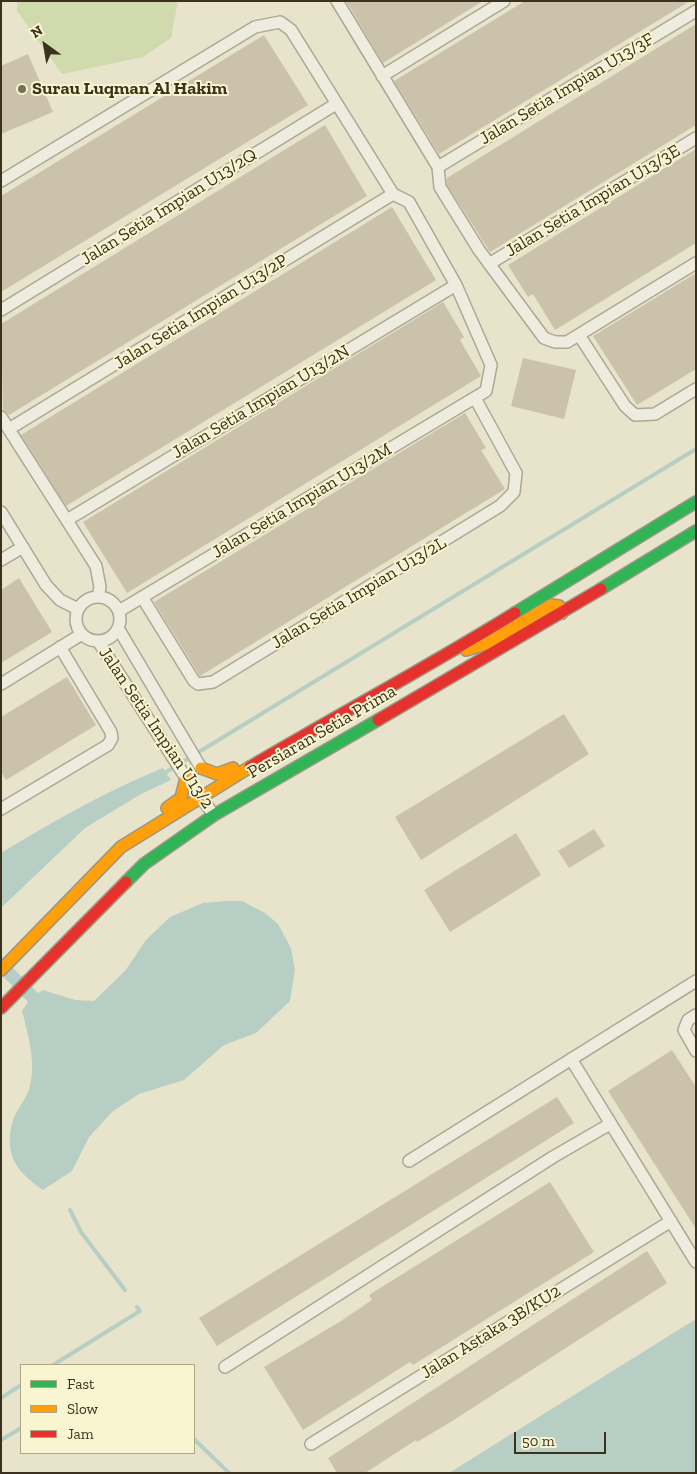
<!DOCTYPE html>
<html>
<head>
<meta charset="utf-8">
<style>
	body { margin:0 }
	#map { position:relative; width:697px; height:1474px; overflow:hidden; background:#e7e4cb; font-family:"Zilla Slab",serif }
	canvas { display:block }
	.frame { position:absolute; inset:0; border:2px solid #3b311c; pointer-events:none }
	.legend { position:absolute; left:20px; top:1364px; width:175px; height:90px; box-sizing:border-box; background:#f9f5d0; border:1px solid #ada788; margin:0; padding:6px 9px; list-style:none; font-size:15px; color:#3b311c }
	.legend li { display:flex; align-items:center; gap:10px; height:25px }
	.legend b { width:25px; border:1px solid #ada788 }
	.north { position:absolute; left:20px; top:20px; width:50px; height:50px; -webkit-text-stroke:4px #f9f5d0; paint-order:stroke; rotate:328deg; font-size:14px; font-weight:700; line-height:20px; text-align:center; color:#3b311c }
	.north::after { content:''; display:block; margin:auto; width:18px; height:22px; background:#3b311c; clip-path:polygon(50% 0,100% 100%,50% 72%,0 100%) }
	.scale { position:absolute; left:514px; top:1432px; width:92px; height:22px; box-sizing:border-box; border:2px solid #3b311c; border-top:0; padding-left:6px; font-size:15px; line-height:18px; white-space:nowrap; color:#3b311c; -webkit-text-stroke:4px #f9f5d0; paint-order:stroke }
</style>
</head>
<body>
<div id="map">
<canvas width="697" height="1474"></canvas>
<div class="frame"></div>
<ul class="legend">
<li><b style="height:6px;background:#30b455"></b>Fast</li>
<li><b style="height:6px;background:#ff9f0a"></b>Slow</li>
<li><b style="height:6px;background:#e5322d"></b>Jam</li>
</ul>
<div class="north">N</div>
<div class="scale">50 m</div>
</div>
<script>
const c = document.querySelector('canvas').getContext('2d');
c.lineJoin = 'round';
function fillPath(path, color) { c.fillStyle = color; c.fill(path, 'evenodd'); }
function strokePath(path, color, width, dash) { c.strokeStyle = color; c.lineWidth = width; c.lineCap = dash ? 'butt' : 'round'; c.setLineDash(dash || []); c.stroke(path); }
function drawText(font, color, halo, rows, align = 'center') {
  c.font = font + ' "Zilla Slab",serif'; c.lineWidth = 4; c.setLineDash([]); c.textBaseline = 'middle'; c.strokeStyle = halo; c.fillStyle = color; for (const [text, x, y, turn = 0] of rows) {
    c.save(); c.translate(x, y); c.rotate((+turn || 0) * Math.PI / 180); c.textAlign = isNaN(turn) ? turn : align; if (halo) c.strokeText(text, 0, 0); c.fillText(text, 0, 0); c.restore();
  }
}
fillPath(new Path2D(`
	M 17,1 L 178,1 L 171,38 L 143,57 L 62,74 L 17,11 Z`), '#d0daac');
fillPath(new Path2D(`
	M 163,768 L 171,780 L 141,794 L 85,828 L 1,908 L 1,853 C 54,821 106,791 163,768 Z
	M 226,901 L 242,901 L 265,913 L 278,924 L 291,948 L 295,970 L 290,1001 L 256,1033 L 224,1045 L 184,1080 L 139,1094 L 113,1111 L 89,1137 L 72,1171 L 43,1190 C 17,1172 3,1155 13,1120 C 17,1108 27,1099 30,1086 C 36,1062 28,1034 22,1011 L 28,1002 L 1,974 L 1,956 L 38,993 L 43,990 L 75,1000 L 94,1001 L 125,971 L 146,940 L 170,917 L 203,903 Z
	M 696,1319 L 696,1473 L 449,1473 Z`), '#b7cec4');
strokePath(new Path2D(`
	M 166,772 L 696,449
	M 70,1210 L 81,1232 L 125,1290
	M 53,1365 L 140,1311 L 137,1307
	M 1,1398 L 21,1385
	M 194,1439 L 229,1473
	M 1,1440 L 21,1428`), '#b7cec4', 4);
fillPath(new Path2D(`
	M 346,1 L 483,1 L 383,63 Z
	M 525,1 L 690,1 L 439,154 L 394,81 Z
	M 696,24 L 696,125 L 490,252 L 447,185 L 447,178 Z
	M 264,35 L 308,105 L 1,292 L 1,196 Z
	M 28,54 L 53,112 L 1,134 L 1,66 Z
	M 325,125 L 367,196 L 9,415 L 3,410 L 1,324 Z
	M 696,149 L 696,243 L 555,330 L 533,294 L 528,297 L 508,265 Z
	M 392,207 L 436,280 L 66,506 L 21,435 Z
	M 696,273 L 696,369 L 637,405 L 593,336 Z
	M 443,302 L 464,337 L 460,340 L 481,376 L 127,593 L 83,522 Z
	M 523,358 L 576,370 L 564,419 L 511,406 Z
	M 465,413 L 486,448 L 481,450 L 505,489 L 200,676 L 154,602 Z
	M 19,578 L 52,632 L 1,663 L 1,590 Z
	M 67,677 L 96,725 L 6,780 L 1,772 L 1,717 Z
	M 564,714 L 589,754 L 421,860 L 395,817 Z
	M 594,829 L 605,846 L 569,868 L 558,851 Z
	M 516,833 L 541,875 L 450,932 L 424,890 Z
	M 672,1050 L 696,1087 L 696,1229 L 608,1091 Z
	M 557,1097 L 574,1123 L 217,1346 L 199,1318 Z
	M 550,1182 L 594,1252 L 413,1365 L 410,1362 L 303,1430 L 264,1367 L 341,1321 L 372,1300 L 369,1295 Z
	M 647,1251 L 667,1283 L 449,1423 L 417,1442 L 416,1440 L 365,1473 L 337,1473 L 328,1458 Z`), '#cbc2ab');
const street = new Path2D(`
	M 337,1 L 438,167 L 440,187 L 479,250 L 544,338 L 555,342 L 567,342 L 696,263
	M 382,76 L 504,1
	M 438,167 L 696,11
	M 1,181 L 245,33 L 255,27 L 280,22 L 291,30 L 393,194 L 409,202 L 456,285 L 491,365 L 486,391 L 119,611
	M 489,264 L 696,138
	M 1,310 L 336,104
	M 579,335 L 625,406 L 635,415 L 655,414 L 696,389
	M 1,417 L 96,566 L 100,587 L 98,597
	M 9,429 L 393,194
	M 1,512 L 46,585 L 60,600 L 78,609
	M 67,520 L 456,285
	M 1,560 L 23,547
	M 142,597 L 194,681 L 198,684 L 213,682 L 500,506 L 514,492 L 516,473 L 475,398
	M76 619a22 22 0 1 1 44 0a22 22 0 1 1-44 0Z
	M 118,628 L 201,768
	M 98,641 L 186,778 L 214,815
	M 1,684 L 82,634
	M 1,809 L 108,745 L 112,738 L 111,732 L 60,647
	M 696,1015 L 688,1020 L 684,1030 L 696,1051
	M 571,1059 L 696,1262
	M 409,1161 L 696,981
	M 225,1367 L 553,1157 L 610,1124
	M 311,1444 L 671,1221`);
const fast = new Path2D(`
	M 601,589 L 696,531
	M 515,613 L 696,502
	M 126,882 L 144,864 L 214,815 L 378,720`);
const slow = new Path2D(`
	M 466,650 L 486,644 L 551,605 L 559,606 L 562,613
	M 201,768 L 217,774 L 233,768
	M 167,808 L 181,798 L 186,778
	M 1,970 L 121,847 L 250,767`);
const jam = new Path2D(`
	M 378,720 L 601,589
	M 250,767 C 338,715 428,667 515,613
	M 1,1008 L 126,882`);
strokePath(street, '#aca895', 14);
strokePath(fast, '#9b9785', 14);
strokePath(slow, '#9b9785', 14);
strokePath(jam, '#9b9785', 14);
strokePath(street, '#eeecde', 11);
strokePath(fast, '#30b455', 11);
strokePath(slow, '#ff9f0a', 11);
strokePath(jam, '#e5322d', 11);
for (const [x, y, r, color] of [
	[22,89,5,"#777059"]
]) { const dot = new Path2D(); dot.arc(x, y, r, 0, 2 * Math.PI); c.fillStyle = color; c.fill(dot); strokePath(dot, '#f9f5d0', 2); }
drawText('bold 18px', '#3b311c', '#f9f5d0', [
	["Surau Luqman Al Hakim",32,89]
], 'left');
drawText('18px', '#3b311c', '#f9f5d0', [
	["Jalan Setia Impian U13/3F",567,89,-31],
	["Jalan Setia Impian U13/3E",593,201,-31],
	["Jalan Setia Impian U13/2Q",169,207,-32],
	["Jalan Setia Impian U13/2P",201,312,-32],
	["Jalan Setia Impian U13/2N",261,402,-31],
	["Jalan Setia Impian U13/2M",302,501,-31],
	["Jalan Setia Impian U13/2L",359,593,-31],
	["Jalan Setia Impian U13/2",156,728,56],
	["Persiaran Setia Prima",322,732,-30],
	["Jalan Astaka 3B/KU2",491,1332,-32]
]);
</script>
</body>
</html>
